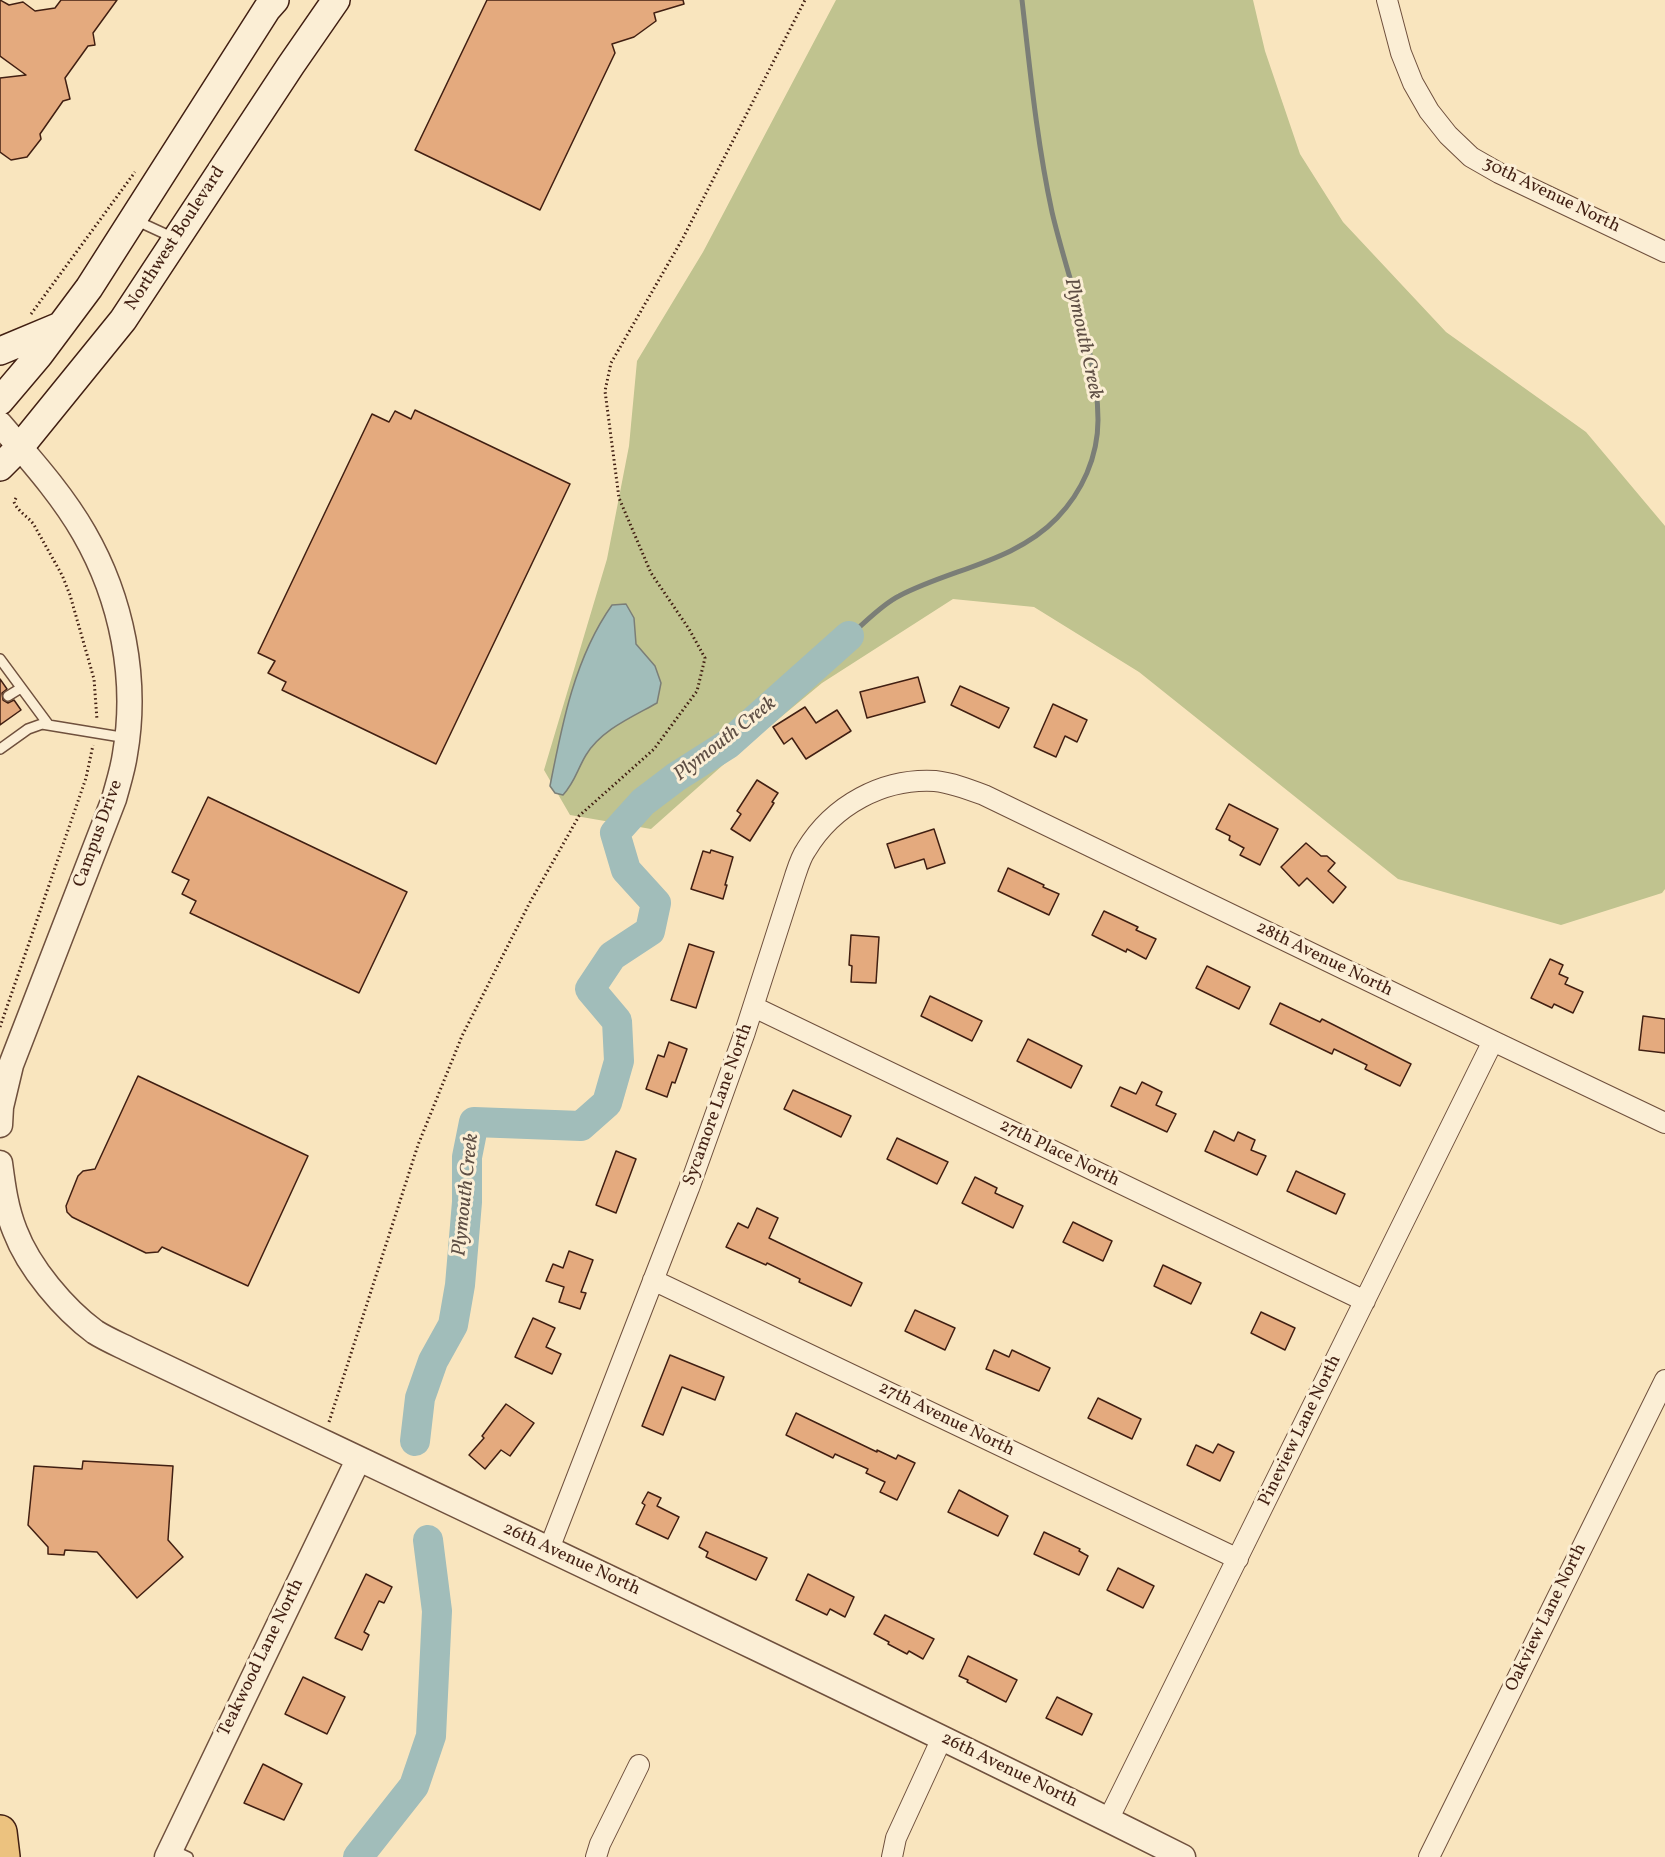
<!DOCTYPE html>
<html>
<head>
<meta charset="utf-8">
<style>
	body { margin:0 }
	canvas { display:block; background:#f9e5be }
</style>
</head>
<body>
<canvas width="1665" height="1857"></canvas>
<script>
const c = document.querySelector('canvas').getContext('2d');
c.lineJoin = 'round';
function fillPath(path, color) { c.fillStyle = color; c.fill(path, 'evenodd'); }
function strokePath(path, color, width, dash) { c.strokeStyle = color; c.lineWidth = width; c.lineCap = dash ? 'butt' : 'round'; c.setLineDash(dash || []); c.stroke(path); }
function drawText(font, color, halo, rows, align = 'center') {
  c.font = font + ' Vollkorn,serif'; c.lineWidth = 6; c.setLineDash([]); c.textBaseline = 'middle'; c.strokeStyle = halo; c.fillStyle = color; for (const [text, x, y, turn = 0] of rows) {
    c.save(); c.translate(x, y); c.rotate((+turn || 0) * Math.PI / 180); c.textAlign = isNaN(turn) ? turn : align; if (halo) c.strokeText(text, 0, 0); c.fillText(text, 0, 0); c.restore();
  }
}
fillPath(new Path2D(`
	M 836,0 L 1253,0 L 1265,51 L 1300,154 L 1343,222 L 1446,332 L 1586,432 L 1665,526 L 1665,889 L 1662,893 L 1561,925 L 1398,879 L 1139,672 L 1034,607 L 953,599 L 822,683 L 723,765 L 651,829 L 570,815 L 544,770 L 607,559 L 629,446 L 637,361 L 703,252 Z`), '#c0c38f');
const water = new Path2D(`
	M 626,604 L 634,618 L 636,644 L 655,666 L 661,683 L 657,703 C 632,717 601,730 586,755 C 577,770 575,782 563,795 L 555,793 L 550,786 C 562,724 575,657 612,605 Z`);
fillPath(water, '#a1bdba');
strokePath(water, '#7b7e77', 1.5);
strokePath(new Path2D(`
	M 849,636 C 865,623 881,605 899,596 C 950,569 1015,562 1057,518 C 1082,492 1098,457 1098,420 C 1098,354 1067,277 1052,212 C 1037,143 1030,70 1022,0`), '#7b7e77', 5);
strokePath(new Path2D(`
	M 415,1441 L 420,1398 L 433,1361 L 453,1325 L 460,1285 L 467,1202 L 467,1157 L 474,1122 L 581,1126 L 607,1103 L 619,1061 L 617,1021 L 590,989 L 612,956 L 650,931 L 656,903 L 626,870 L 615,833 L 643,802 L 676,777 L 728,744 L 849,636
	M 358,1857 L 414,1786 L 431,1736 L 437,1611 L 428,1540`), '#a1bdba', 30);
const building = new Path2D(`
	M 0,0 L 9,5 L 23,2 L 35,11 L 55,8 L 61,0 L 117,0 L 93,33 L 95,45 L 88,46 L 65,78 L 70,99 L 63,101 L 40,134 L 41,139 L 27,157 L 11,160 L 0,152 L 0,78 L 26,75 L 0,56 Z
	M 487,0 L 683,0 L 684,4 L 654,13 L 656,21 L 634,37 L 612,44 L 615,53 L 540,210 L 415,150 Z
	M 415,410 L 570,484 L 436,764 L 282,690 L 286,682 L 268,673 L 275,661 L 258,653 L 372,414 L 389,422 L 395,411 L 411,419 Z
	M 918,677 L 925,702 L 867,718 L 860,692 Z
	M 0,679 L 7,689 L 2,693 L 3,700 L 8,703 L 14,700 L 21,710 L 0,725 Z
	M 960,686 L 1009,708 L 999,728 L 951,705 Z
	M 1053,704 L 1087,720 L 1077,742 L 1065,736 L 1056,757 L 1034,747 Z
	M 805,707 L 816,723 L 837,710 L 851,731 L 806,759 L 792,738 L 784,744 L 773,727 Z
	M 757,780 L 778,793 L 772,802 L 774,803 L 750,841 L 731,829 L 741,814 L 737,811 Z
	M 208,797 L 407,892 L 359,993 L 190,913 L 196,901 L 182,894 L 189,880 L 172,872 Z
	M 1229,804 L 1278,829 L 1260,865 L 1240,855 L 1244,848 L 1229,840 L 1230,836 L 1216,829 Z
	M 934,829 L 945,863 L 927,869 L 924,859 L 895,868 L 887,844 Z
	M 1306,843 L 1321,856 L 1327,856 L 1335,863 L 1328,871 L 1346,887 L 1333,903 L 1307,878 L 1299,886 L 1281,867 Z
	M 711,850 L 733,857 L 725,885 L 727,885 L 723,899 L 691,889 L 703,851 L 710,853 Z
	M 1008,868 L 1044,885 L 1043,887 L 1059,894 L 1049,915 L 998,891 Z
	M 1104,911 L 1138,927 L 1136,930 L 1156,939 L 1146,959 L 1127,949 L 1126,952 L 1092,935 Z
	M 851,935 L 879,937 L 876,983 L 851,982 L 852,966 L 849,965 Z
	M 689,944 L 714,952 L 696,1008 L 671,1000 Z
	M 1550,959 L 1563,965 L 1559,974 L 1568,978 L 1565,984 L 1583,992 L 1573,1013 L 1554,1004 L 1552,1008 L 1531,998 Z
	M 1207,966 L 1250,987 L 1239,1009 L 1196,988 Z
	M 930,996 L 982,1021 L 972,1041 L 921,1016 Z
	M 1280,1003 L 1320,1022 L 1322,1019 L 1411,1064 L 1400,1086 L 1365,1069 L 1367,1065 L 1334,1049 L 1332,1054 L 1270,1024 Z
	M 1643,1016 L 1665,1019 L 1665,1053 L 1639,1050 Z
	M 1028,1039 L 1082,1066 L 1071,1088 L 1017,1061 Z
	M 669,1042 L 687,1049 L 675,1083 L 672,1082 L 667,1097 L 646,1089 L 658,1055 L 664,1057 Z
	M 138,1076 L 308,1156 L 248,1286 L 162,1247 L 158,1252 L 146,1253 L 72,1217 L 67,1212 L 66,1206 L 78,1176 L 83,1171 L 95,1169 Z
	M 1142,1082 L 1162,1092 L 1156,1105 L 1176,1114 L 1167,1132 L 1111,1106 L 1120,1087 L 1136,1094 Z
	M 793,1090 L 851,1116 L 841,1137 L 784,1109 Z
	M 1214,1131 L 1234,1141 L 1238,1132 L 1255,1140 L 1251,1150 L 1266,1156 L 1257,1175 L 1205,1151 Z
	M 897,1138 L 948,1162 L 937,1184 L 887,1159 Z
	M 616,1151 L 636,1159 L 616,1213 L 596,1205 Z
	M 1296,1171 L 1345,1194 L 1336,1214 L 1287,1191 Z
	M 975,1177 L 997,1188 L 995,1193 L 1023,1206 L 1013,1228 L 962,1203 Z
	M 757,1208 L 778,1218 L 769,1238 L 862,1283 L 851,1306 L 799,1282 L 800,1279 L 767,1263 L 766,1265 L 726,1247 L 738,1223 L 748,1228 Z
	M 1073,1222 L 1112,1241 L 1103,1261 L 1063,1242 Z
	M 569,1251 L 593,1260 L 581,1292 L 586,1293 L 580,1309 L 559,1302 L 564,1287 L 546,1281 L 553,1264 L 563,1268 Z
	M 1163,1265 L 1201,1283 L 1191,1304 L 1154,1286 Z
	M 915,1310 L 955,1328 L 945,1350 L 905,1331 Z
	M 1261,1312 L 1295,1328 L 1285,1350 L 1251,1333 Z
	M 533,1318 L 555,1328 L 546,1347 L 561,1354 L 552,1374 L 515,1357 Z
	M 994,1350 L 1009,1357 L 1012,1350 L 1050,1368 L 1039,1391 L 986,1369 Z
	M 670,1355 L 724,1377 L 715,1400 L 682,1387 L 663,1435 L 642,1426 Z
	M 1098,1398 L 1141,1419 L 1132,1439 L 1088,1418 Z
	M 506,1404 L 534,1423 L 510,1456 L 501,1450 L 485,1469 L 469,1455 L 484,1438 L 482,1436 Z
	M 796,1413 L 877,1452 L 877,1450 L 896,1459 L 898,1455 L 915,1463 L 897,1500 L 880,1492 L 885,1482 L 866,1473 L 868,1469 L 835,1454 L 833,1458 L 786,1435 Z
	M 1218,1444 L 1234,1452 L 1220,1481 L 1187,1465 L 1196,1445 L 1213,1453 Z
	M 83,1461 L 173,1466 L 168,1540 L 183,1557 L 137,1598 L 97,1552 L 65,1550 L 64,1555 L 48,1554 L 48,1547 L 28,1525 L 34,1466 L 82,1469 Z
	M 959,1490 L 1008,1516 L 998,1536 L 948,1512 Z
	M 648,1492 L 661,1498 L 657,1506 L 679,1517 L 668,1539 L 636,1524 L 645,1505 L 642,1503 Z
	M 706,1532 L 767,1558 L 756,1580 L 706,1557 L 708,1552 L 699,1547 Z
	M 1044,1532 L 1080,1549 L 1079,1551 L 1088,1556 L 1079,1575 L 1034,1554 Z
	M 1118,1568 L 1154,1586 L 1143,1608 L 1107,1590 Z
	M 366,1574 L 392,1587 L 384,1603 L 379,1601 L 364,1632 L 369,1635 L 362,1650 L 335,1638 Z
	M 808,1574 L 854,1597 L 845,1617 L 830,1609 L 827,1615 L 796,1600 Z
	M 885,1615 L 934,1639 L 923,1659 L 909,1651 L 907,1654 L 888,1644 L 889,1642 L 874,1634 Z
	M 968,1656 L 1017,1680 L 1006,1702 L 967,1682 L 968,1680 L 959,1676 Z
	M 303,1677 L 345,1697 L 327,1734 L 285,1714 Z
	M 1057,1697 L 1092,1714 L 1082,1735 L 1046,1718 Z
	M 263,1764 L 302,1784 L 284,1820 L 244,1803 Z`);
fillPath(building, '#e4aa7e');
strokePath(building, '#411f12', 1.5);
const service = new Path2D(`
	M 135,220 L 174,238
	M 0,659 L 48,724
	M 8,696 L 21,688
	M 0,749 L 28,729 L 42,724 L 127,738
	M 173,1850 L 188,1857`);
const minor = new Path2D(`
	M 1387,0 L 1401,53 L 1413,83 L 1429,111 L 1448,135 L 1471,157 L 1499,173 L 1665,252
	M 754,1007 L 1365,1301
	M 653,1280 L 1238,1559
	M 549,1549 L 689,1188 L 745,1032 L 795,876 C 798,867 801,857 806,850 C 833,805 883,778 935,781 C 952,783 968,789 984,795 L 1493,1041 L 1665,1123
	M 1108,1820 L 1493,1041
	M 596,1857 L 600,1844 L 639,1765
	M 892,1857 L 896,1838 L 942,1738
	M 1429,1857 L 1665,1380`);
const tertiary = new Path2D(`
	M 0,424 C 29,458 61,493 84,533 C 122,599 138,679 125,754 C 123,769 118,784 114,799 L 11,1065 L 1,1107 L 0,1125
	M 0,1163 C 3,1186 6,1209 15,1231 C 29,1268 64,1309 95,1332 C 106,1339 120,1345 132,1351 C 483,1518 835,1683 1183,1857
	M 167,1857 L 358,1460`);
const secondary = new Path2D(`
	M 0,351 L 60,326
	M 0,401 L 39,355 L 89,288 L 267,9 L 275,0
	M 0,467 L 20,447 L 123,320 L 291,65 L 336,0`);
const trunk = new Path2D(`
	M 0,1832 L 3,1857`);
strokePath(service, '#6f503d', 12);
strokePath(minor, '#6f503d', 22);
strokePath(tertiary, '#6f503d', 27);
strokePath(secondary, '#411f12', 30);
strokePath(trunk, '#411f12', 36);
strokePath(new Path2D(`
	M 31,314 L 135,172
	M 16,498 L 14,502 C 18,512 28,516 34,525 L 62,575 L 70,595 L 94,679 L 97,720
	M 0,1027 L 86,778 L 93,745
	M 329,1422 L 418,1145 L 462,1036 L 529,904 L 579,816 L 654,749 L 697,691 L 705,658 L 689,629 L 651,573 L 619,498 L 605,391 L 611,363 L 683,238 L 805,0`), '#411f12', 3, [1.5, 3]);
strokePath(service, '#fbeed5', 9);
strokePath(minor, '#fbeed5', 20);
strokePath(tertiary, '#fbeed5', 24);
strokePath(secondary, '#fbeed5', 27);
strokePath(trunk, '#ecc27f', 33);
drawText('18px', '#411f12', '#fbeed5', [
	["30th Avenue North",1551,196,26],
	["Northwest Boulevard",176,239,-57],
	["Campus Drive",99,834,-70],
	["28th Avenue North",1324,960,26],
	["Sycamore Lane North",719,1105,-70],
	["27th Place North",1059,1154,26],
	["27th Avenue North",946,1420,26],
	["Pineview Lane North",1301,1431,-64],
	["26th Avenue North",571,1560,25],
	["Oakview Lane North",1547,1618,-64],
	["Teakwood Lane North",262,1658,-64],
	["26th Avenue North",1009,1771,26]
]);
drawText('italic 20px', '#5e4e44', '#fbeed5', [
	["Plymouth Creek",1082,339,78],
	["Plymouth Creek",726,740,-38],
	["Plymouth Creek",467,1195,-84]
]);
</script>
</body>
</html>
